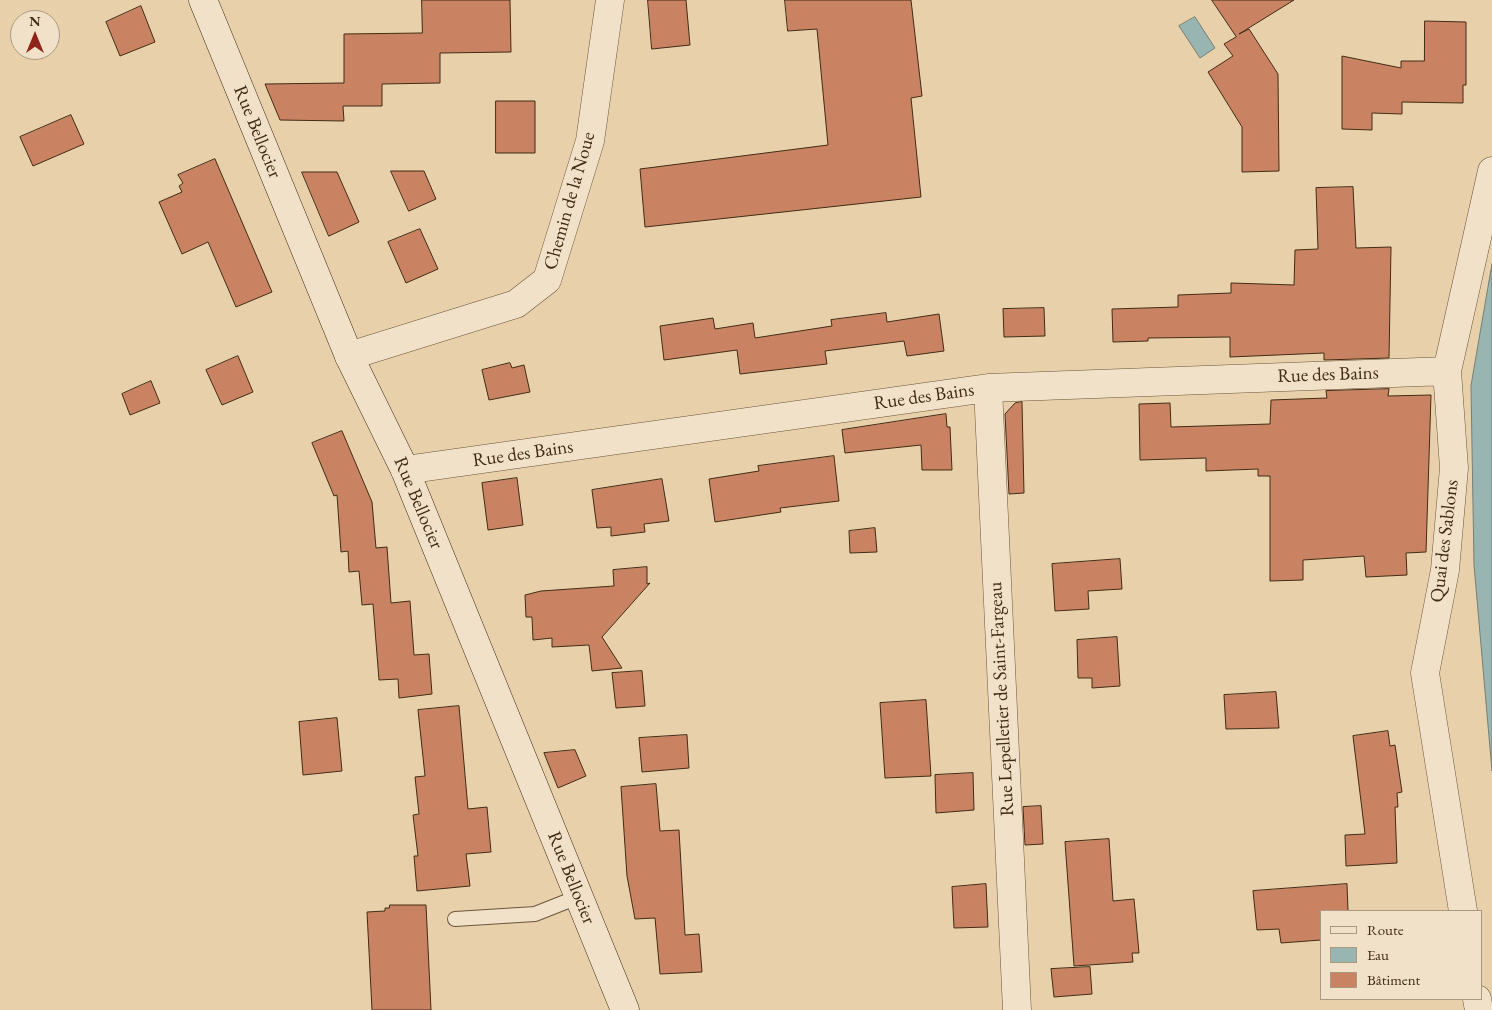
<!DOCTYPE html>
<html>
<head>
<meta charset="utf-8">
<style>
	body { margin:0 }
	#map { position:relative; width:1492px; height:1010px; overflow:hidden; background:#e8d1aa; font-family:"EB Garamond",serif }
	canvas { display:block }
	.legend { position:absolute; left:1320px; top:910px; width:162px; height:90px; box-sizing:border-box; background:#f0e1c8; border:1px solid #aa9880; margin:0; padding:6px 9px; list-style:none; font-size:15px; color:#412b15 }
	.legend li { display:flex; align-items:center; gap:10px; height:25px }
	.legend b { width:25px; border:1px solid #aa9880 }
	.north { position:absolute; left:10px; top:10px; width:50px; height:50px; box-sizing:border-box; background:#f0e1c8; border:1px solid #aa9880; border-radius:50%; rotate:0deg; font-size:14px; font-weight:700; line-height:20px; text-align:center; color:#412b15 }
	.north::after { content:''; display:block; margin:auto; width:18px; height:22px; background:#8f2418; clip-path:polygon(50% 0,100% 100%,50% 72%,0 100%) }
</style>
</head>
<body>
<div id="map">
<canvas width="1492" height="1010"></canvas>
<ul class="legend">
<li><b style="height:6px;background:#f0e1c8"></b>Route</li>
<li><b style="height:14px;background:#99b5b1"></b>Eau</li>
<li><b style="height:14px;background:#c98363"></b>Bâtiment</li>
</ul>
<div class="north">N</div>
</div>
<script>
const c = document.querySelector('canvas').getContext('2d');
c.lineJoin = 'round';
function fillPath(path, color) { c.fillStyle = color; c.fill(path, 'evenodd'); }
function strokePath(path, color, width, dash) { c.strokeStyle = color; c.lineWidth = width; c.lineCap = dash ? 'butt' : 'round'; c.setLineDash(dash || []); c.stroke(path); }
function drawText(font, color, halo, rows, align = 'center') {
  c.font = font + ' "EB Garamond",serif'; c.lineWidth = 5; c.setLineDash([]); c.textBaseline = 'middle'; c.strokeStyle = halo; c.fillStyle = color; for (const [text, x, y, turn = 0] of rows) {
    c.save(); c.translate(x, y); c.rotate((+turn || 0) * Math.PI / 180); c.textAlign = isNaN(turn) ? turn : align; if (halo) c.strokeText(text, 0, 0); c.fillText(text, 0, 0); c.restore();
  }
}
const water = new Path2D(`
	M 1195,17 L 1215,48 L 1200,58 L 1179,26 Z
	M 1492,264 L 1492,771 L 1474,565 L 1471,386 Z`);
fillPath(water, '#99b5b1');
strokePath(water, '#767e73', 1);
const building = new Path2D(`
	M 422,0 L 510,0 L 511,52 L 440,53 L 440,83 L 382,84 L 382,106 L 343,106 L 344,121 L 280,120 L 265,84 L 344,83 L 344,34 L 422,33 Z
	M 648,0 L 686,0 L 690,45 L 652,49 Z
	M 785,0 L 911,0 L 922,96 L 911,98 L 921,197 L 645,227 L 640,169 L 828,145 L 817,29 L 788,31 Z
	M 1212,0 L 1294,0 L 1239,34 L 1249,29 L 1278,74 L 1279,171 L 1242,172 L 1242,127 L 1208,72 L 1233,56 L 1224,44 L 1236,37 Z
	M 141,6 L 155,42 L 120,56 L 106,22 Z
	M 1425,21 L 1466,22 L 1466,85 L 1463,85 L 1463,103 L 1402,102 L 1402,114 L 1372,113 L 1372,130 L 1342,129 L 1342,56 L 1401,68 L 1401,61 L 1424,61 Z
	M 496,101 L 535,101 L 535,153 L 496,153 Z
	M 71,115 L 84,144 L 33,166 L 20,137 Z
	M 215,159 L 272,292 L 236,307 L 208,242 L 182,254 L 159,202 L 182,192 L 179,186 L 183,183 L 178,175 Z
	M 391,171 L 424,171 L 436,199 L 409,211 Z
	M 302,172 L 337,172 L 359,222 L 329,236 Z
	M 1353,187 L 1356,248 L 1391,247 L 1389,358 L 1324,360 L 1324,353 L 1230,357 L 1230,337 L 1148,338 L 1148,341 L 1113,342 L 1112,309 L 1178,307 L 1178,295 L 1231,293 L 1231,283 L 1294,285 L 1295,250 L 1318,249 L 1316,188 Z
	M 420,229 L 438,269 L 406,283 L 388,242 Z
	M 1044,308 L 1045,336 L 1004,337 L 1003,309 Z
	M 886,313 L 887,322 L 939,314 L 944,351 L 907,356 L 904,341 L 825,351 L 827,364 L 740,374 L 737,350 L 664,360 L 660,326 L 713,318 L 715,329 L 753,323 L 755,338 L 832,326 L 831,320 Z
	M 238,356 L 253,392 L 222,405 L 206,370 Z
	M 510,363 L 512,368 L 524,365 L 530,392 L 489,400 L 482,370 Z
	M 151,381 L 160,403 L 130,415 L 122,394 Z
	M 1389,389 L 1388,396 L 1431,395 L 1426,552 L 1406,553 L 1407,575 L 1366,577 L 1364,556 L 1303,560 L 1303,580 L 1270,581 L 1270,476 L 1258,476 L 1258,469 L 1206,471 L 1206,458 L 1140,460 L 1139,404 L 1170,403 L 1171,427 L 1270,424 L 1271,400 L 1327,398 L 1326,391 Z
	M 1022,402 L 1024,493 L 1009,494 L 1005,414 L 1015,403 Z
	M 946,414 L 947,427 L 950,427 L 952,470 L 922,470 L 921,445 L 845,453 L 842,430 Z
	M 342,431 L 372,502 L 376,548 L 387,547 L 391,603 L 410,601 L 414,655 L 429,654 L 432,694 L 399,698 L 398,679 L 379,680 L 373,604 L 362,605 L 359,571 L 349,572 L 348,551 L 341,552 L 337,495 L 334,496 L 312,443 Z
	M 834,456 L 839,501 L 780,508 L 781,512 L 715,522 L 709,479 L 759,471 L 758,466 Z
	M 517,478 L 523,525 L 488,530 L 482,483 Z
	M 662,479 L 669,521 L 644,524 L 645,532 L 611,536 L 611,527 L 597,528 L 592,490 Z
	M 875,528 L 877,552 L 850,553 L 849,531 Z
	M 1120,559 L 1122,589 L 1088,591 L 1089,609 L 1055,611 L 1052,564 Z
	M 647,567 L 647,584 L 650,583 L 602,637 L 622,668 L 592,671 L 589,645 L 552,647 L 552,638 L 533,640 L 532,617 L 526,617 L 525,595 L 541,591 L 614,586 L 613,570 Z
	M 1117,637 L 1120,686 L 1092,688 L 1092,678 L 1078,678 L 1077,640 Z
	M 642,671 L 645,706 L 616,708 L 612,673 Z
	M 1276,692 L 1279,728 L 1226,729 L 1224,695 Z
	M 926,700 L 931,776 L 885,778 L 880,703 Z
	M 459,706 L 468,809 L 487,807 L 491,852 L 466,854 L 470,886 L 417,891 L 414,856 L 418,856 L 413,815 L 419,814 L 415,777 L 425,776 L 418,710 Z
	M 337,718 L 342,771 L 303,775 L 299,722 Z
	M 1388,731 L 1390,746 L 1395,745 L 1402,792 L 1397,793 L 1398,807 L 1395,807 L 1397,863 L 1346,866 L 1345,835 L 1365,834 L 1353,736 Z
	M 687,735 L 689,768 L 642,772 L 639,738 Z
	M 575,750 L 586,776 L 558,788 L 544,753 Z
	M 973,773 L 974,810 L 936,813 L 935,775 Z
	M 656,784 L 660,831 L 679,830 L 685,935 L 699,934 L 702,972 L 660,974 L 655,918 L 635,919 L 627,876 L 621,787 Z
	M 1041,806 L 1043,844 L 1025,845 L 1023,807 Z
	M 1109,839 L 1113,901 L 1134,899 L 1139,953 L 1132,953 L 1133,962 L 1074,966 L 1065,842 Z
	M 986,884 L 988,927 L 954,928 L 952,887 Z
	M 1347,884 L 1348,911 L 1321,911 L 1321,940 L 1281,943 L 1279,929 L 1257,930 L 1253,891 Z
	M 390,905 L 426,905 L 431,1010 L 372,1010 L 367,912 L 385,911 L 385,908 L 389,908 Z
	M 1090,967 L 1092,994 L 1054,997 L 1051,969 Z`);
fillPath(building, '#c98363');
strokePath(building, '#412b15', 1);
const lane = new Path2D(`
	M 455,919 L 535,914 L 578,897`);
const street = new Path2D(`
	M 349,356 L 516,304 L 547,280 L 590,141 L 610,0
	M 988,388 L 1017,1010
	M 405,470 L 988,388 L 1447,371
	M 1463,911 L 1425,673 L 1445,570 L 1454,468 L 1447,371 L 1492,171
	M 1477,999 L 1479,1010`);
const secondary = new Path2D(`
	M 203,0 L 349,356 L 405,470 L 625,1010`);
strokePath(lane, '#6b543a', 16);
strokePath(street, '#6b543a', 29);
strokePath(secondary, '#412b15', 29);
strokePath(lane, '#f0e1c8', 14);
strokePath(street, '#f0e1c8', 28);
strokePath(secondary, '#f0e1c8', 28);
drawText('19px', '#412b15', '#f0e1c8', [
	["Rue Bellocier",257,132,68],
	["Chemin de la Noue",570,201,-74],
	["Rue des Bains",1328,375,-2],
	["Rue des Bains",924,397,-8],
	["Rue des Bains",523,454,-8],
	["Rue Bellocier",418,503,67],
	["Quai des Sablons",1445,541,-83],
	["Rue Lepelletier de Saint-Fargeau",1002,699,-93],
	["Rue Bellocier",571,878,68]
]);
</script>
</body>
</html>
